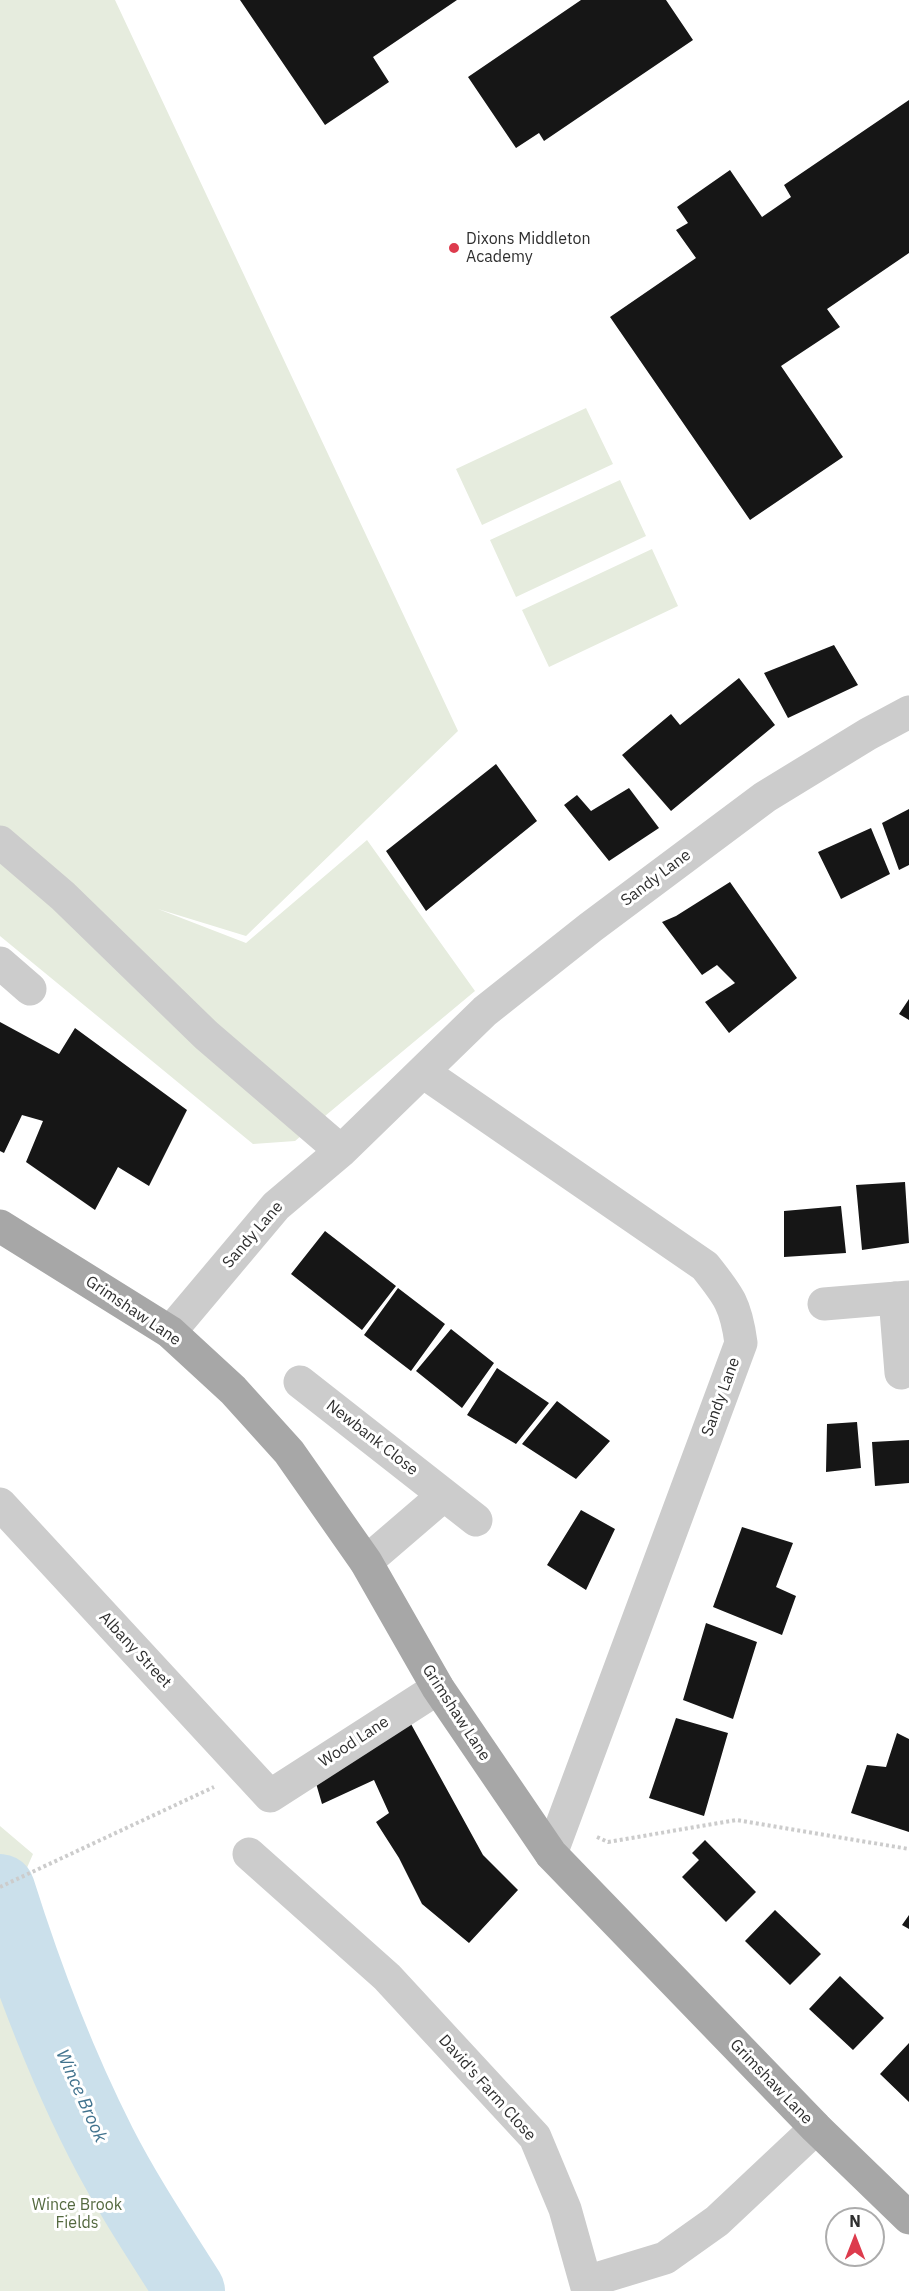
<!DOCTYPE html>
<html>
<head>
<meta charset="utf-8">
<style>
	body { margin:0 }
	#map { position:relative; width:909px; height:2291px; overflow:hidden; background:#fff; font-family:"IBM Plex Sans",sans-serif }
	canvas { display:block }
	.north { position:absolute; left:825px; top:2207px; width:60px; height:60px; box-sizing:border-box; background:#fff; border:2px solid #acacac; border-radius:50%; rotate:0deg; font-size:16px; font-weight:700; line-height:24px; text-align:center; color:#2f2f2f }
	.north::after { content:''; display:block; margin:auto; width:21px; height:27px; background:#dd3b4d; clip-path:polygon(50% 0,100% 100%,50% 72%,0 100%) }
</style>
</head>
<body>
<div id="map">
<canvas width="909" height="2291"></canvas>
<div class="north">N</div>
</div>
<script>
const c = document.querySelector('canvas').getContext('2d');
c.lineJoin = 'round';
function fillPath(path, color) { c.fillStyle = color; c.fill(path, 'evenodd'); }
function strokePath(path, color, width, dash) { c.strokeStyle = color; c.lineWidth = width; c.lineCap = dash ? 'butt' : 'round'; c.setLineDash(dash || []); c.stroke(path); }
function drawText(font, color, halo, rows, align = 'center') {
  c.font = font + ' "IBM Plex Sans",sans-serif'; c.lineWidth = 6; c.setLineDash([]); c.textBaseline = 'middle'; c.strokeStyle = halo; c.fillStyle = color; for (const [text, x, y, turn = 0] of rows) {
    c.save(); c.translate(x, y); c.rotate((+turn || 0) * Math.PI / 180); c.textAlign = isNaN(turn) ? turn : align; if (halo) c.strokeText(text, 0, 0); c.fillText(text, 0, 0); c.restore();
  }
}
fillPath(new Path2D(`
	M 0,0 L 115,0 L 458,731 L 246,936 L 158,909 L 246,943 L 367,840 L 475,991 L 295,1141 L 253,1144 L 0,936 Z
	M 586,408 L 613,464 L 482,525 L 456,469 Z
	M 620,480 L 646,536 L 516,597 L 490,540 Z
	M 652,549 L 678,606 L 549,667 L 522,610 Z
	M 0,1826 L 33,1854 L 19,1886 L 97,2087 L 174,2234 L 207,2291 L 0,2291 Z`), '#e6ecde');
strokePath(new Path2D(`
	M 0,1889 C 27,1975 60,2062 101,2143 C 127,2194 159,2242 190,2291`), '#cbe0eb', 70);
fillPath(new Path2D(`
	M 240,0 L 457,0 L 373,57 L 389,82 L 325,125 Z
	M 581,0 L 666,0 L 693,40 L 544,141 L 539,133 L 516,148 L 468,77 Z
	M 909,100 L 909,253 L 827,309 L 840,327 L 781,366 L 843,457 L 750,520 L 610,317 L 696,258 L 676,230 L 688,223 L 677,207 L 730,170 L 762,217 L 791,197 L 784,185 Z
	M 834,645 L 858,685 L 788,718 L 764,673 Z
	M 739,678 L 775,725 L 671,811 L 622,755 L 671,714 L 680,725 Z
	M 496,764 L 537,821 L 426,911 L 386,851 Z
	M 629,788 L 659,828 L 609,861 L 564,805 L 577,795 L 591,811 Z
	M 909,809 L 909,865 L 899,870 L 882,823 Z
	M 871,828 L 890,874 L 841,899 L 818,852 Z
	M 730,882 L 797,978 L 729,1033 L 705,1002 L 735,983 L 717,965 L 702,975 L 662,922 L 676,916 Z
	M 909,999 L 909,1020 L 899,1014 Z
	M 0,1022 L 59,1054 L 75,1028 L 187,1110 L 149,1186 L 118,1167 L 95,1210 L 26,1162 L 43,1121 L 22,1115 L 4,1153 L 0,1151 Z
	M 905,1182 L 909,1243 L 862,1250 L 856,1185 Z
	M 841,1206 L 846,1253 L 784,1257 L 784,1211 Z
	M 325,1231 L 396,1286 L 362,1330 L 291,1274 Z
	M 398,1288 L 445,1324 L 411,1371 L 364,1335 Z
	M 451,1329 L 494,1363 L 462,1408 L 416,1371 Z
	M 497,1368 L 549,1403 L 516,1444 L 467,1415 Z
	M 557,1401 L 610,1441 L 576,1479 L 522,1444 Z
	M 857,1422 L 861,1468 L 826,1472 L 827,1424 Z
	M 909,1440 L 909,1483 L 875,1486 L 872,1442 Z
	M 581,1510 L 615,1529 L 586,1590 L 547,1565 Z
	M 742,1527 L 793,1543 L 776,1587 L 796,1596 L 782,1635 L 713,1607 Z
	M 706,1623 L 757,1642 L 733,1719 L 683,1700 Z
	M 676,1718 L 728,1733 L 704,1816 L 649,1798 Z
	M 411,1724 L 483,1855 L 518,1890 L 469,1943 L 422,1904 L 399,1858 L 376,1822 L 389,1813 L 374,1780 L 322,1804 L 313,1773 Z
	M 897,1733 L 909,1739 L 909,1832 L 851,1813 L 867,1765 L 886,1767 Z
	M 705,1840 L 756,1892 L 726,1922 L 682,1877 L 699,1860 L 692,1853 Z
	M 775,1910 L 821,1954 L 790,1985 L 745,1941 Z
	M 909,1915 L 909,1929 L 902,1925 Z
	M 840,1976 L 884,2018 L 853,2050 L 809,2009 Z
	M 909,2043 L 909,2102 L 880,2074 Z`), '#161616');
strokePath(new Path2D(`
	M 597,1837 L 608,1842 L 736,1820 L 909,1849
	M 0,1887 L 214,1787`), '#ccc', 4, [3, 3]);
strokePath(new Path2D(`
	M 0,842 L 63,896 L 206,1035 L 341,1151
	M 0,963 L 30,989
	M 423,1072 L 705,1266 C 729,1296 736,1305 741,1343 L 551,1854
	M 895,1298 L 901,1373
	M 824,1304 L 909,1297
	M 170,1332 L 276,1206 L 341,1151 L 485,1011 L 591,927 L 765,797 L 868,734 L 909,712
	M 300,1382 L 476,1520
	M 0,1504 L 270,1796 L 438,1688
	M 366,1562 L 444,1495
	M 249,1854 L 387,1977 L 535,2137 L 565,2209 L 588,2291
	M 586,2282 L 665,2258 L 717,2221 L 816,2128`), '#ccc', 33);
strokePath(new Path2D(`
	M 0,1226 L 170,1332 L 233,1390 L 289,1452 L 366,1562 L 438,1688 L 551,1854 L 816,2128 L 909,2218`), '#a7a7a7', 33);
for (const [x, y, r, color] of [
	[454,248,6,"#dd3b4d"]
]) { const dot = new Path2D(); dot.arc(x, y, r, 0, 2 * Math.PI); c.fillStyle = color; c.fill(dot); strokePath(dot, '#fff', 2); }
drawText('16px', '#2f2f2f', '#fff', [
	["Dixons Middleton",466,239],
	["Academy",466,257]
], 'left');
drawText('16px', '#2f2f2f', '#fff', [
	["Sandy Lane",656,878,-37],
	["Sandy Lane",253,1235,-49],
	["Grimshaw Lane",133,1311,34],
	["Sandy Lane",721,1397,-70],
	["Newbank Close",372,1438,38],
	["Albany Street",135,1650,47],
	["Grimshaw Lane",456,1713,57],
	["Wood Lane",354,1742,-33],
	["Grimshaw Lane",771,2082,46],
	["David's Farm Close",487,2088,48]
]);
drawText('16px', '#54693f', '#fff', [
	["Wince Brook",77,2205],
	["Fields",77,2223]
]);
drawText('italic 18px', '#41738e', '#fff', [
	["Wince Brook",81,2096,66]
]);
</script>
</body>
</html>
